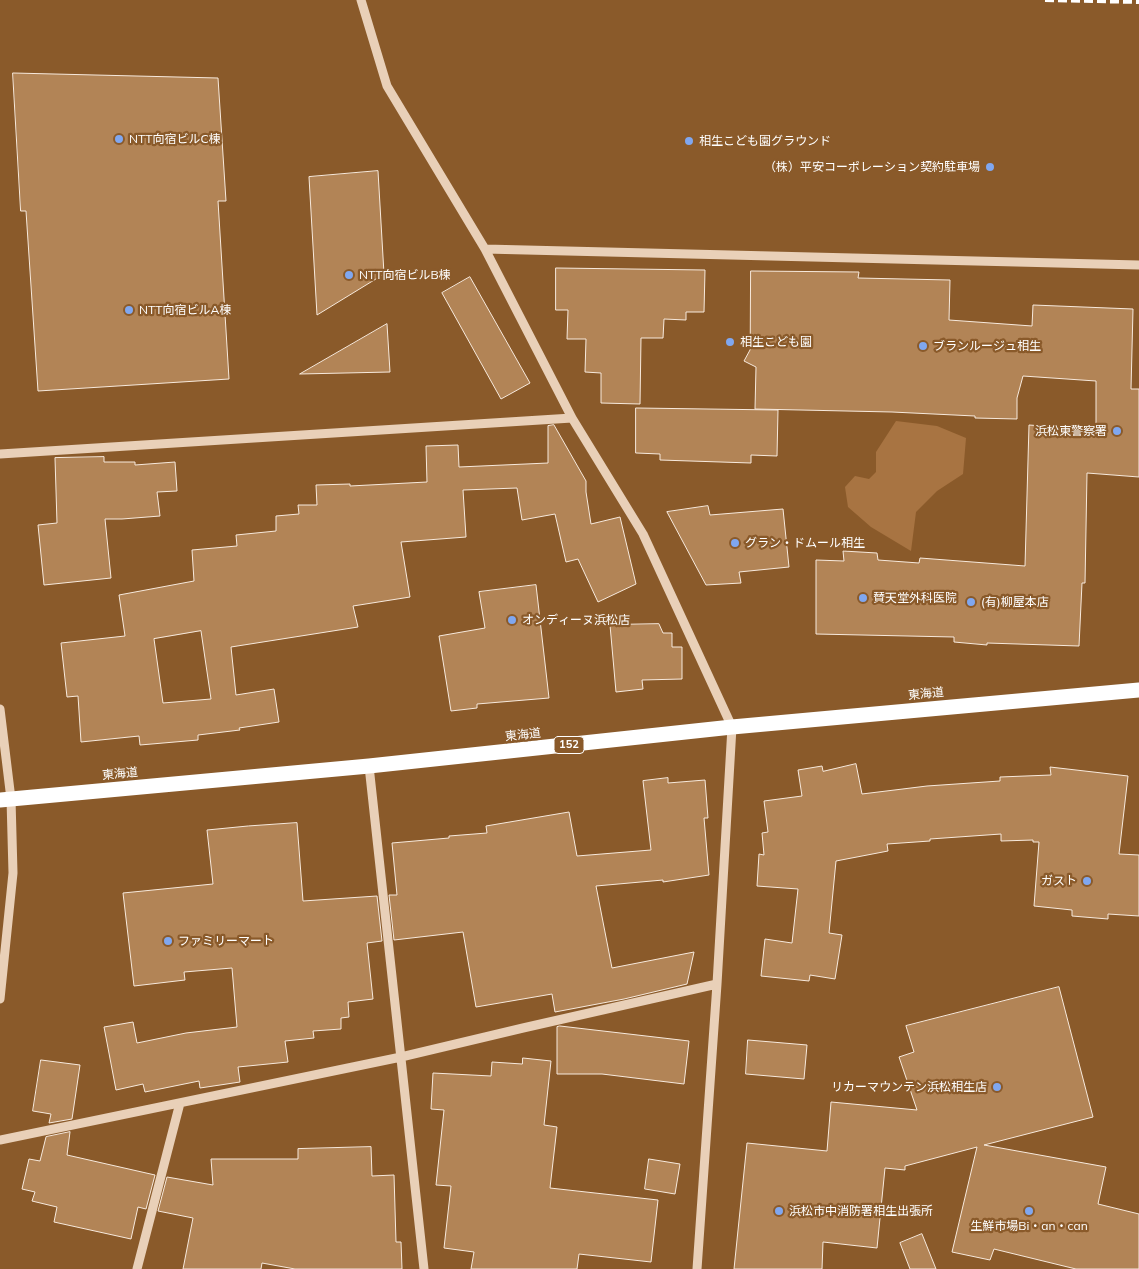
<!DOCTYPE html>
<html>
<head>
<meta charset="utf-8">
<style>
	body { margin:0 }
	canvas { display:block; background:#8a5a2a }
</style>
</head>
<body>
<canvas width="1139" height="1269"></canvas>
<script>
const c = document.querySelector('canvas').getContext('2d');
c.lineJoin = 'round';
function fillPath(path, color) { c.fillStyle = color; c.fill(path, 'evenodd'); }
function strokePath(path, color, width, dash) { c.strokeStyle = color; c.lineWidth = width; c.lineCap = dash ? 'butt' : 'round'; c.setLineDash(dash || []); c.stroke(path); }
function drawText(font, color, halo, rows, align = 'center') {
  c.font = font + ' Mulish,"Noto Sans JP",sans-serif'; c.lineWidth = 4.5; c.setLineDash([]); c.textBaseline = 'middle'; c.strokeStyle = halo; c.fillStyle = color; for (const [text, x, y, turn = 0] of rows) {
    c.save(); c.translate(x, y); c.rotate((+turn || 0) * Math.PI / 180); c.textAlign = isNaN(turn) ? turn : align; if (halo) c.strokeText(text, 0, 0); c.fillText(text, 0, 0); c.restore();
  }
}
fillPath(new Path2D(`
	M 896,421 L 937,426 L 966,438 L 963,474 L 937,491 L 916,512 L 911,551 L 871,527 L 848,507 L 845,487 L 855,476 L 869,479 L 876,472 L 876,452 Z`), '#a87442');
const building = new Path2D(`
	M 13,73 L 218,78 L 226,201 L 218,201 L 229,379 L 38,391 L 26,211 L 21,211 Z
	M 378,171 L 384,274 L 317,315 L 309,177 Z
	M 556,268 L 705,270 L 704,312 L 686,312 L 686,320 L 664,319 L 663,338 L 641,338 L 640,404 L 601,403 L 601,373 L 585,372 L 586,339 L 567,339 L 568,310 L 556,310 Z
	M 751,271 L 859,272 L 858,278 L 950,280 L 949,320 L 1032,326 L 1033,305 L 1133,309 L 1131,389 L 1139,389 L 1139,477 L 1087,473 L 1085,583 L 1082,583 L 1079,646 L 987,643 L 987,645 L 954,642 L 954,637 L 816,634 L 816,560 L 844,561 L 843,551 L 877,553 L 878,560 L 919,563 L 920,558 L 1025,566 L 1029,425 L 1096,430 L 1096,381 L 1023,376 L 1017,398 L 1017,419 L 975,418 L 975,416 L 892,412 L 755,409 L 756,367 L 744,361 L 750,350 Z
	M 470,277 L 530,383 L 501,399 L 442,293 Z
	M 387,324 L 390,372 L 300,374 Z
	M 636,408 L 778,410 L 777,456 L 751,455 L 751,463 L 660,460 L 660,454 L 636,453 Z
	M 554,425 L 586,481 L 586,492 L 591,524 L 620,517 L 636,584 L 598,602 L 578,559 L 566,562 L 555,514 L 522,520 L 517,488 L 463,490 L 466,537 L 401,542 L 410,597 L 353,606 L 358,627 L 231,647 L 236,695 L 274,689 L 279,722 L 239,728 L 240,730 L 198,735 L 198,740 L 140,745 L 139,736 L 81,742 L 78,696 L 67,697 L 61,643 L 125,636 L 119,595 L 194,581 L 192,550 L 237,546 L 236,535 L 276,531 L 276,516 L 299,514 L 298,505 L 317,505 L 316,485 L 350,484 L 350,486 L 427,482 L 426,446 L 458,445 L 459,467 L 548,463 L 548,426 ZM 201,631 L 211,699 L 163,703 L 154,639 Z
	M 104,457 L 104,462 L 135,462 L 135,465 L 175,462 L 177,491 L 157,492 L 160,516 L 122,519 L 105,519 L 111,578 L 44,585 L 38,525 L 57,523 L 55,458 Z
	M 708,506 L 710,515 L 783,509 L 789,567 L 739,572 L 741,583 L 706,585 L 667,512 Z
	M 536,585 L 549,698 L 477,704 L 477,708 L 451,711 L 439,636 L 485,628 L 479,592 Z
	M 659,624 L 663,633 L 672,633 L 672,647 L 682,647 L 682,679 L 642,680 L 643,689 L 616,692 L 610,625 Z
	M 856,764 L 862,794 L 927,786 L 1000,781 L 1000,777 L 1051,775 L 1050,767 L 1128,776 L 1119,854 L 1139,855 L 1139,916 L 1108,914 L 1108,919 L 1072,916 L 1072,910 L 1034,906 L 1039,842 L 1033,842 L 1033,840 L 1001,841 L 1001,834 L 930,839 L 930,841 L 887,844 L 888,851 L 836,861 L 829,933 L 842,935 L 835,979 L 810,975 L 809,981 L 761,976 L 765,939 L 792,943 L 798,889 L 757,886 L 759,854 L 764,855 L 762,833 L 768,832 L 764,801 L 802,796 L 798,770 L 822,766 L 823,771 Z
	M 668,778 L 668,783 L 705,780 L 708,818 L 704,818 L 709,875 L 663,882 L 663,880 L 596,886 L 612,968 L 694,952 L 687,984 L 624,999 L 555,1012 L 552,994 L 476,1007 L 463,932 L 394,940 L 389,895 L 397,895 L 392,843 L 449,838 L 449,836 L 487,833 L 486,826 L 569,812 L 577,856 L 651,850 L 643,781 Z
	M 297,823 L 303,901 L 377,896 L 382,941 L 367,943 L 373,999 L 348,1002 L 349,1017 L 341,1018 L 341,1029 L 313,1031 L 314,1038 L 285,1041 L 288,1062 L 238,1067 L 240,1082 L 200,1088 L 199,1081 L 145,1092 L 143,1084 L 116,1090 L 104,1027 L 133,1022 L 137,1043 L 186,1033 L 237,1027 L 232,968 L 184,972 L 185,980 L 134,986 L 123,893 L 213,884 L 207,830 L 248,826 Z
	M 1059,987 L 1093,1117 L 984,1145 L 1106,1167 L 1098,1204 L 1139,1214 L 1139,1269 L 1076,1269 L 994,1249 L 990,1260 L 952,1252 L 977,1147 L 905,1166 L 905,1170 L 885,1168 L 877,1248 L 823,1242 L 822,1269 L 734,1269 L 747,1143 L 827,1151 L 831,1102 L 917,1110 L 899,1057 L 914,1052 L 906,1026 Z
	M 560,1026 L 689,1041 L 684,1084 L 602,1074 L 557,1074 L 557,1027 Z
	M 748,1040 L 807,1045 L 804,1079 L 746,1074 Z
	M 523,1058 L 551,1061 L 544,1125 L 557,1127 L 550,1188 L 658,1200 L 651,1262 L 579,1254 L 577,1269 L 471,1269 L 474,1252 L 444,1248 L 451,1186 L 436,1185 L 444,1110 L 431,1109 L 433,1073 L 491,1076 L 492,1062 L 522,1064 Z
	M 41,1060 L 80,1065 L 72,1119 L 49,1123 L 51,1114 L 33,1111 Z
	M 70,1132 L 67,1155 L 155,1175 L 146,1209 L 138,1207 L 131,1239 L 54,1222 L 57,1207 L 32,1201 L 35,1192 L 22,1189 L 29,1159 L 40,1161 L 46,1137 Z
	M 371,1147 L 372,1176 L 394,1175 L 396,1242 L 401,1242 L 402,1269 L 295,1269 L 262,1263 L 261,1269 L 183,1269 L 193,1218 L 158,1211 L 167,1177 L 213,1185 L 211,1159 L 298,1159 L 298,1149 Z
	M 649,1159 L 680,1164 L 675,1194 L 645,1189 Z
	M 922,1234 L 936,1269 L 910,1269 L 900,1243 Z`);
fillPath(building, '#b28456');
strokePath(building, '#f7e9dc', 1);
strokePath(new Path2D(`
	M 361,0 L 387,86 L 485,249 L 572,418 L 643,534 L 732,727 L 717,984 L 697,1269
	M 485,249 L 1139,265
	M 0,454 L 572,418
	M 0,709 L 11,799 L 13,873 L 0,999
	M 369,766 L 424,1269
	M 0,1140 L 401,1057 L 523,1028 L 717,984
	M 137,1269 L 180,1103`), '#e9d0b8', 9);
strokePath(new Path2D(`
	M 0,800 L 369,766 L 732,727 L 1139,690`), '#fff', 15);
strokePath(new Path2D(`
	M 1045,0 L 1139,2`), '#fff', 4, [9, 4]);
for (const [x, y, r, color] of [
	[119,139,5,"#80a7ef"],
	[689,141,5,"#80a7ef"],
	[990,167,5,"#80a7ef"],
	[349,275,5,"#80a7ef"],
	[129,310,5,"#80a7ef"],
	[730,342,5,"#80a7ef"],
	[923,346,5,"#80a7ef"],
	[1117,431,5,"#80a7ef"],
	[735,543,5,"#80a7ef"],
	[863,598,5,"#80a7ef"],
	[971,602,5,"#80a7ef"],
	[512,620,5,"#80a7ef"],
	[1087,881,5,"#80a7ef"],
	[168,941,5,"#80a7ef"],
	[997,1087,5,"#80a7ef"],
	[779,1211,5,"#80a7ef"],
	[1029,1211,5,"#80a7ef"]
]) { const dot = new Path2D(); dot.arc(x, y, r, 0, 2 * Math.PI); c.fillStyle = color; c.fill(dot); strokePath(dot, '#8a5a2a', 2); }
for (const [x, y, w] of [
	[569,745,30]
]) { const box = new Path2D(); box.roundRect(x - w / 2, y - 8.5, w, 17, 4); c.fillStyle = '#8a5a2a'; c.fill(box); strokePath(box, '#fff', 1); }
drawText('bold 11px', '#fff', null, [
	["152",569,745]
]);
drawText('12px', '#fff', '#8a5a2a', [
	["NTT向宿ビルC棟",129,139],
	["相生こども園グラウンド",699,141],
	["（株）平安コーポレーション契約駐車場",980,167,"right"],
	["NTT向宿ビルB棟",359,275],
	["NTT向宿ビルA棟",139,310],
	["相生こども園",740,342],
	["ブランルージュ相生",933,346],
	["浜松東警察署",1107,431,"right"],
	["グラン・ドムール相生",745,543],
	["賛天堂外科医院",873,598],
	["(有)柳屋本店",981,602],
	["オンディーヌ浜松店",522,620],
	["ガスト",1077,881,"right"],
	["ファミリーマート",178,941],
	["リカーマウンテン浜松相生店",987,1087,"right"],
	["浜松市中消防署相生出張所",789,1211],
	["生鮮市場Bi・an・can",1029,1226,"center"]
], 'left');
drawText('12px', '#fff', '#8a5a2a', [
	["東海道",926,694,-5],
	["東海道",523,735,-6],
	["東海道",120,774,-5]
]);
</script>
</body>
</html>
